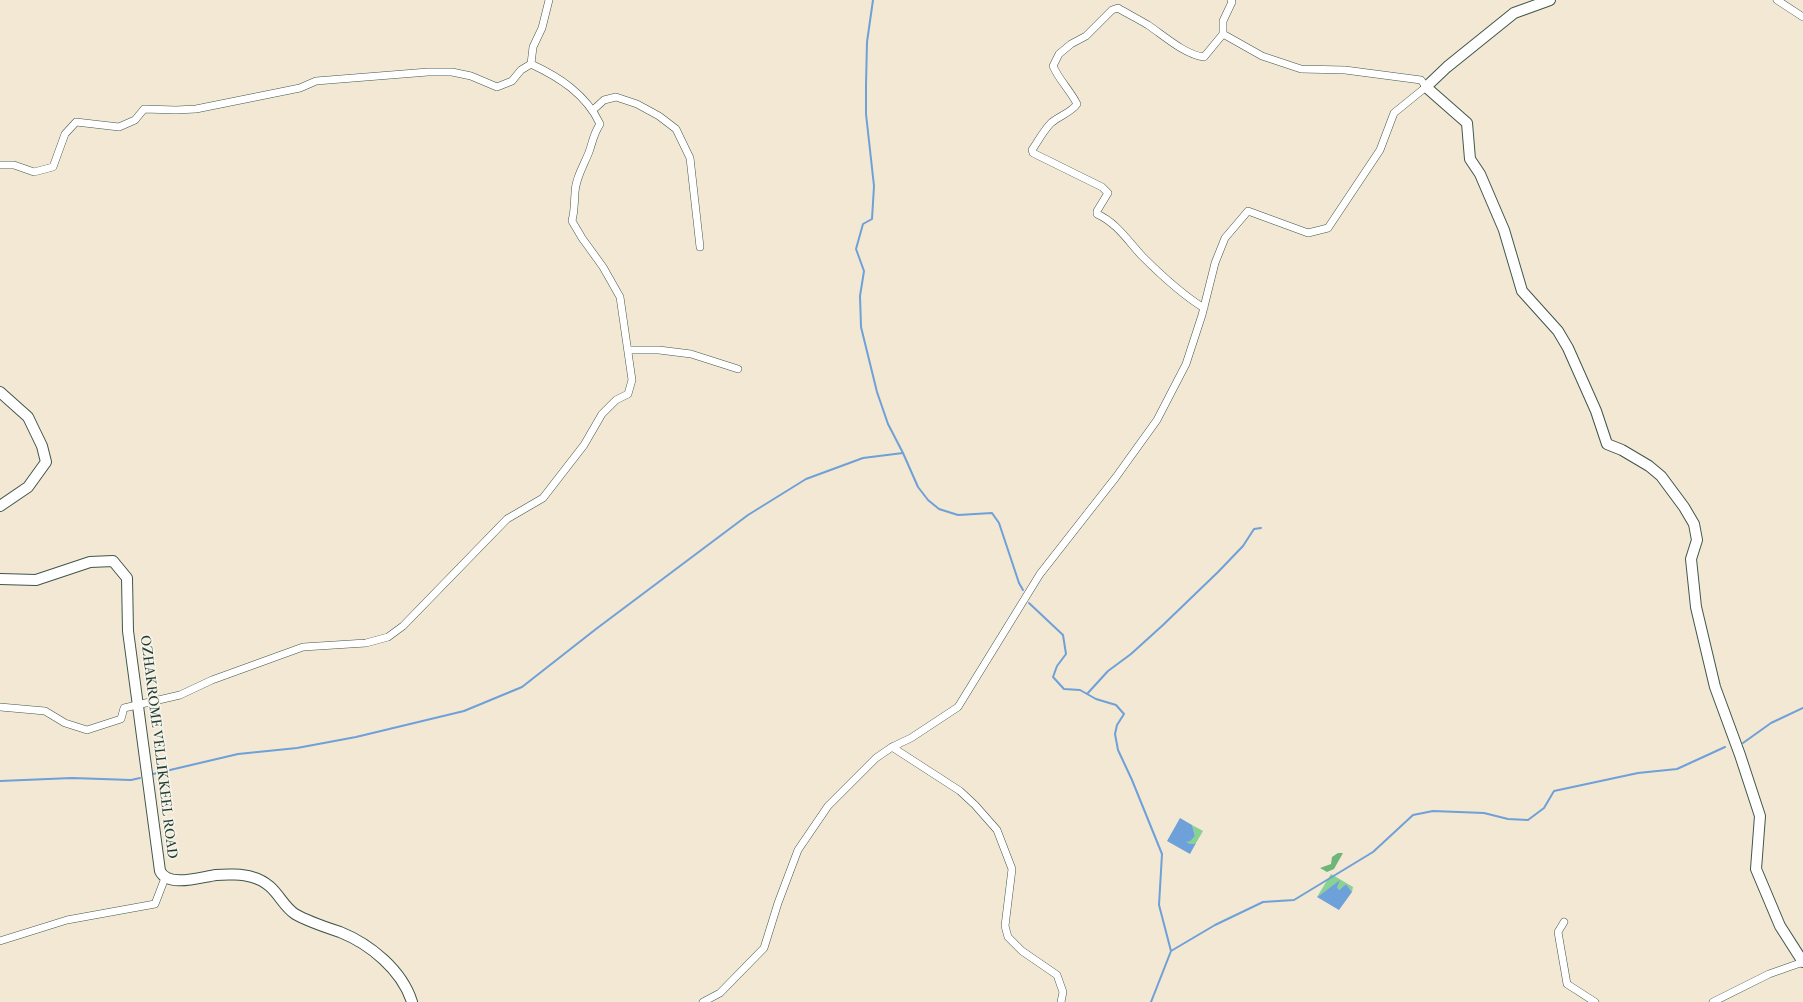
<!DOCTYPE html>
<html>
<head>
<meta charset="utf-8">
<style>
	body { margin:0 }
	canvas { display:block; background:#f3e8d3 }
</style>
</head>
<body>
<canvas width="1803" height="1002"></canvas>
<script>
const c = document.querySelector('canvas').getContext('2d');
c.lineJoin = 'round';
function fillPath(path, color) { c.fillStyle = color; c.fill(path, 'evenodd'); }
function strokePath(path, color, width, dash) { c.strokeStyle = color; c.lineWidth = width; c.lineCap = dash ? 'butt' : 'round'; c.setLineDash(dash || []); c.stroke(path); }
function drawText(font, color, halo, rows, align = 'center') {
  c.font = font + ' "IM FELL French Canon",serif'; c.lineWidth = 3.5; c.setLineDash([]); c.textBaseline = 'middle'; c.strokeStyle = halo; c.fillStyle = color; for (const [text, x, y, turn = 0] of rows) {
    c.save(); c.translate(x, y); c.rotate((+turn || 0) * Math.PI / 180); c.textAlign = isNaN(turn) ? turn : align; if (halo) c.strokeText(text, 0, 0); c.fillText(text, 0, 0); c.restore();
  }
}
fillPath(new Path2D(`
	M 1192,825 L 1203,831 L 1196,843 L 1191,844 L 1185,842 L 1195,836 Z
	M 1331,874 L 1353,887 L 1352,892 L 1346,884 L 1339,890 L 1336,886 L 1339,881 L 1317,897 Z`), '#88d390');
fillPath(new Path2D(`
	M 1338,853 L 1343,853 L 1334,869 L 1327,872 L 1320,868 L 1331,864 L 1332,857 Z`), '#6eb57a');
fillPath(new Path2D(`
	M 1180,818 L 1192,825 L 1195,836 L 1190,841 L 1186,842 L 1191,844 L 1196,843 L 1190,854 L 1167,841 Z
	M 1340,880 L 1337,887 L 1339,890 L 1346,884 L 1352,892 L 1339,910 L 1317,897 Z`), '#6ea0d9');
strokePath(new Path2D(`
	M 873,0 L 867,42 L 866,85 L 866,114 L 874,186 L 872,219 L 863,224 L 856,249 L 864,271 L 860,296 L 861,327 L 877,392 L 888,424 L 903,453 L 918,487 L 928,500 L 939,509 L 958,515 L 992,513 L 999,523 L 1019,583 L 1023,590
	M 1029,603 L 1063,635 L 1066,654 L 1057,666 L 1053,677 L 1064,689 L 1080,690 L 1096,699 L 1116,705 L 1124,714 L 1117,725 L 1115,734 L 1118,750 L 1132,780 L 1162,854 L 1159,905 L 1171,951 L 1151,1002
	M 1087,694 L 1108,671 L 1131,654 L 1163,625 L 1218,572 L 1243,546 L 1254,529 L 1261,528
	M 1743,743 L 1771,723 L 1803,708
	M 153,774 L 238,754 L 297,748 L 356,737 L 464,711 L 522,687 L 596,629 L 748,515 L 806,479 L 863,458 L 903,453
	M 0,781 L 72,778 L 131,780 L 140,778
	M 1171,951 L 1215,925 L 1263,902 L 1294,900 L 1373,852 L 1413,815 L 1433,811 L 1484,813 L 1508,819 L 1528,820 L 1544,808 L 1554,791 L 1638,773 L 1677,769 L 1725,747`), '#6ea0d9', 2);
const minor = new Path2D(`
	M 1777,0 L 1803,17
	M 531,64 L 533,47 L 542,28 L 549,0
	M 593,110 L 604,100 L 616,97 L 637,104 L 659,116 L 676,129 L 690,158 L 700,247
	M 0,165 L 14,165 L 34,172 L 53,167 L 65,134 L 76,122 L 119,127 L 135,120 L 144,109 L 176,110 L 196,109 L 300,88 L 316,81 L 428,72 L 452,72 L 471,76 L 497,87 L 512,81 L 521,70 L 531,64 C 559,77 586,94 600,124 C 593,135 593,141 589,152 C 584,165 575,179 575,193 C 574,204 575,209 572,221 L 582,238 L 603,267 L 620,297 L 632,380 L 628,394 L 616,400 L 602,414 L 584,445 L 543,498 L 507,519 L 403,626 L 388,637 L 366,643 L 303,647 L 212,680 L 180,695 L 124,708 L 121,719 L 87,730 L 65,723 L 45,711 L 0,707
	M 1204,308 C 1181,294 1161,275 1142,256 C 1128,241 1117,223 1097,214 L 1097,211 L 1108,193 L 1102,187 L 1033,153 L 1032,150 C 1038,141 1044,130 1051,123 C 1059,116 1072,112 1077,104 C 1070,90 1059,80 1053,66 L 1059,54 L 1071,44 L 1086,36 L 1112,10 L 1118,8 C 1128,14 1138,19 1148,25 C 1163,35 1185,55 1204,57 L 1223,34
	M 628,350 L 659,350 L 691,354 L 738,369
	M 892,747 L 960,791 L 975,805 L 997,830 L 1012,869 L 1005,926 L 1008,937 L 1022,951 L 1057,975 L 1063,992 L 1061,1002
	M 1564,922 L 1558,932 L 1567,984 L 1595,1002
	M 0,941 L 67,920 L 155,904 L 165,878
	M 703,1002 L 720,993 L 764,948 L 778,903 L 798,850 L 828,806 L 876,758 L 892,747 L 911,738 L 958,707 L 1040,574 L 1116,477 L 1157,420 L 1186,364 L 1202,315 L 1215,263 L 1225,238 L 1248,211 L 1308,233 L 1328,228 L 1380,150 L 1394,113 L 1426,87 L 1421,80 L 1345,70 L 1301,69 L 1262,56 L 1223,34 L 1223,21 L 1232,2 L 1231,0
	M 1713,1002 L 1769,974 L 1803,962`);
const secondary = new Path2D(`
	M 1550,0 L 1514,13 L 1447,67 L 1426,87 L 1467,123 L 1470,159 L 1480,174 L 1504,230 L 1522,291 L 1558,331 L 1568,348 L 1596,411 L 1607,444 L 1622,450 L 1649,466 L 1661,476 L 1684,507 L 1694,524 L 1697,540 L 1691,559 L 1696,607 L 1715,687 L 1740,755 L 1760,816 L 1756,869 L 1780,926 L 1803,962
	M 0,392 L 28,417 L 42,446 L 46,462 L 28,487 L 0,506
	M 0,579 L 36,580 L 90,562 L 113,561 L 127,578 L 128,631 L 160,871 C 168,888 201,877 216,875 C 226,874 243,874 252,877 C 277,884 279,903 295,914 C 309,922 325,927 340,932 C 370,944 402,970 412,1002`);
strokePath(minor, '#3f574c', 8);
strokePath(secondary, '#3f574c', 12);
strokePath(minor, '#fff', 7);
strokePath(secondary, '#fff', 10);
drawText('14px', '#1f3d34', '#f7f3e8', [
	["OZHAKROME VELLIKKEEL ROAD",158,747,83]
]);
</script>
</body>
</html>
